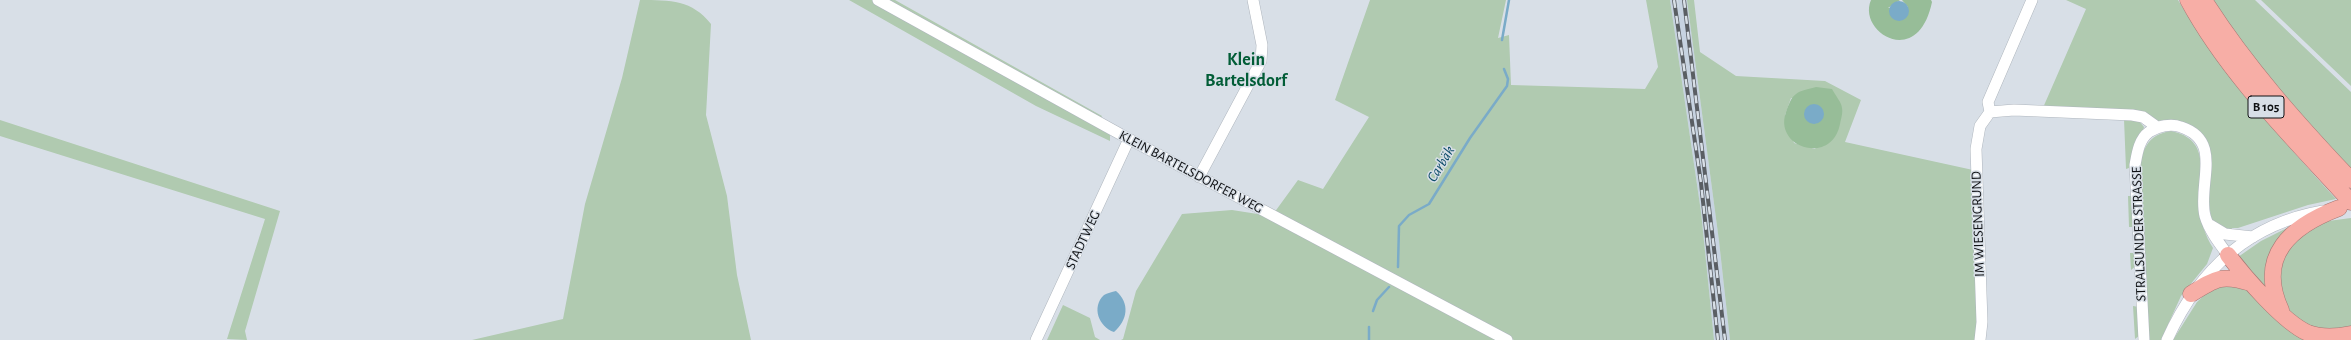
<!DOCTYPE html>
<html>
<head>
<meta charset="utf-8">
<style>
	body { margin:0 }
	canvas { display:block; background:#d8dfe7 }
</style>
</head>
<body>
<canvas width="2351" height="340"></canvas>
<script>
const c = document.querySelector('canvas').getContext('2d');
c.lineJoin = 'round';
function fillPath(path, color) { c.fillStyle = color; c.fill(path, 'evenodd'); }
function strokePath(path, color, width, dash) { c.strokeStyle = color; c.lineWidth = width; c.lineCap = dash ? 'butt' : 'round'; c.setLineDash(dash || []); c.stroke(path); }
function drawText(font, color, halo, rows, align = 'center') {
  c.font = font + ' "Alegreya Sans",sans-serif'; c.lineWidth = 3; c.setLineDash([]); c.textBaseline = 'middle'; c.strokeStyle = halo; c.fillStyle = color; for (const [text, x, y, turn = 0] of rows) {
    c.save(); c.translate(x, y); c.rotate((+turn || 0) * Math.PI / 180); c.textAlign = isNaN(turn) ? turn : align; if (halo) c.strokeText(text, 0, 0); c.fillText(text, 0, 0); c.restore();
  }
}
fillPath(new Path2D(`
	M 1670,0 L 1677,0 L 1679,10 L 1678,0 L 1687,0 L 1719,241 L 1730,340 L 1714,340 L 1701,212 Z`), '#c7d3e1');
fillPath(new Path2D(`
	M 640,0 C 671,0 692,0 711,24 L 706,115 L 727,196 L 737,275 L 751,340 L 472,340 L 563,319 L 585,204 L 622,78 Z
	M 849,0 L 895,0 L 1102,116 L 1097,127 L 1110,134 L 1110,141 L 1036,106 Z
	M 1370,0 L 1506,0 L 1498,38 L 1509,35 L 1511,85 L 1645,89 L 1658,67 L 1646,0 L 1670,0 L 1701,212 L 1714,340 L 1514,340 L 1274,213 L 1298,180 L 1323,189 L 1369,117 L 1335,100 Z
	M 1687,0 L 1694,0 L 1700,52 L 1736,76 L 1825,81 L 1861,100 L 1845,142 L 1973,170 L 1980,321 L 1976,340 L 1730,340 L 1719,241 ZM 1791,98 L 1842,108 L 1815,149 L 1794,143 L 1785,115 Z
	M 2066,0 L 2178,0 C 2222,74 2279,136 2336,199 L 2308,205 L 2238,228 L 2232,228 L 2231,231 L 2216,225 L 2211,218 L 2200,133 C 2187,121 2175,118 2158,121 L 2042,110 L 2086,9 Z
	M 2212,0 L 2255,0 L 2351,92 L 2351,170 L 2260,68 Z
	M 2261,0 L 2351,0 L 2351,86 Z
	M 2124,119 L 2138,120 L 2144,127 L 2132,167 L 2126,169 Z
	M 0,120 L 280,211 L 245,331 L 247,340 L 227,339 L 265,219 L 0,136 Z
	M 2171,131 C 2214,140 2197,177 2200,208 C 2201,223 2205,235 2213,248 L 2207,264 L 2181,296 L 2161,340 L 2146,340 L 2138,171 C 2143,149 2147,135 2171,131 Z
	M 2128,196 L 2133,196 L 2135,227 L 2129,227 Z
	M 1232,210 L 1264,215 L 1498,340 L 1121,340 L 1123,339 L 1136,291 L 1182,214 Z
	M 2351,218 L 2351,328 L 2313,329 L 2291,315 L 2281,299 L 2279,259 L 2313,223 Z
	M 2299,222 L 2284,236 L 2273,299 L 2238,257 L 2261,241 Z
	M 2130,253 L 2136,253 L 2137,265 L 2131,270 Z
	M 2236,281 L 2310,340 L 2173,340 L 2197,302 L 2215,285 Z
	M 1063,305 L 1090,318 L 1095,337 L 1100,340 L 1047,340 Z
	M 2133,306 L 2139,307 L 2140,335 L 2135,339 Z`), '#b0cab0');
fillPath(new Path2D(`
	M 1871,0 L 1900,0 L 1888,8 L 1908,7 L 1902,0 L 1931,0 L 1932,2 C 1918,70 1857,32 1871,0 Z
	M 1816,87 L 1832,89 C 1835,95 1842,103 1842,108 C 1843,113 1841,119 1840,124 C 1832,166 1773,148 1786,112 C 1793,92 1796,92 1816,87 Z`), '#97bd98');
fillPath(new Path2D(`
	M1889 11a10 10 0 1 1 20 0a10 10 0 1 1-20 0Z
	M1804 114a10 10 0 1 1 20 0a10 10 0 1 1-20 0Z
	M 1116,291 C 1130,303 1128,320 1114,332 C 1099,327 1091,307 1104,295 C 1107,293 1112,292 1116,291 Z`), '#7aabc8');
strokePath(new Path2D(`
	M 1502,40 L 1509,0
	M 1398,267 L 1399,226 L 1409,215 L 1429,204 L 1470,138 L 1507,86 L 1508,79 L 1504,69
	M 1373,311 L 1377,300 L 1389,287
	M 1369,340 L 1369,327`), '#7aabc8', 2.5);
const minor = new Path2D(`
	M 878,0 L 1129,139 L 1507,340
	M 1990,112 L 2014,110 L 2132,115 L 2143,117 L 2157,127
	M 1199,177 L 1261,61 L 1262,45 L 1253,0
	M 2210,225 L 2225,234 L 2253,237
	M 1036,340 L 1129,139
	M 1980,340 L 1982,322 L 1976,149 L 1980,126 L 1990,112 L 1988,102 L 2032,0
	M 2144,340 L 2135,165 C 2137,154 2139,139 2149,132 C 2158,126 2171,123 2181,127 C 2224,141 2197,185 2205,216 C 2209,230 2219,243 2228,255
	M 2167,340 C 2198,271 2247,224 2323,211`);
const highway = new Path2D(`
	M 2188,0 C 2229,76 2294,139 2351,202
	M 2204,0 C 2246,66 2297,123 2351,180
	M 2228,255 C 2244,276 2284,323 2308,333 C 2322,338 2337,337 2351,334
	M 2191,294 C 2216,278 2222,274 2251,283
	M 2281,310 C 2256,256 2291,226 2339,208`);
strokePath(minor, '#afb6be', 12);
strokePath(highway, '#a67773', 17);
strokePath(minor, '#fff', 11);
strokePath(highway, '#f7aea6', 16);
const rail = new Path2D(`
	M 1674,0 L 1701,183 L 1718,340
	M 1684,0 L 1725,340`);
strokePath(rail, '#5a5e63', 4);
strokePath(rail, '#d8dfe7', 2.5, [8]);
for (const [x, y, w] of [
	[2266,107,36]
]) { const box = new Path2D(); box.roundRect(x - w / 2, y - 11, w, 22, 3); c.fillStyle = '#d8dfe7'; c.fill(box); strokePath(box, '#101215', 1); }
drawText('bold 13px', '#101215', null, [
	["B 105",2266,107]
]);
drawText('14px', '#101215', '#d8dfe7', [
	["KLEIN BARTELSDORFER WEG",1191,172,28],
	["IM WIESENGRUND",1978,224,-92],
	["STRALSUNDER STRASSE",2139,234,-92],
	["STADTWEG",1083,240,-65]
]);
drawText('italic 15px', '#0e4d6a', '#d8dfe7', [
	["Carbäk",1441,164,-59]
]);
drawText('bold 18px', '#025d37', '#d8dfe7', [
	["Klein",1246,60],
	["Bartelsdorf",1246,81]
]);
</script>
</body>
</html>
